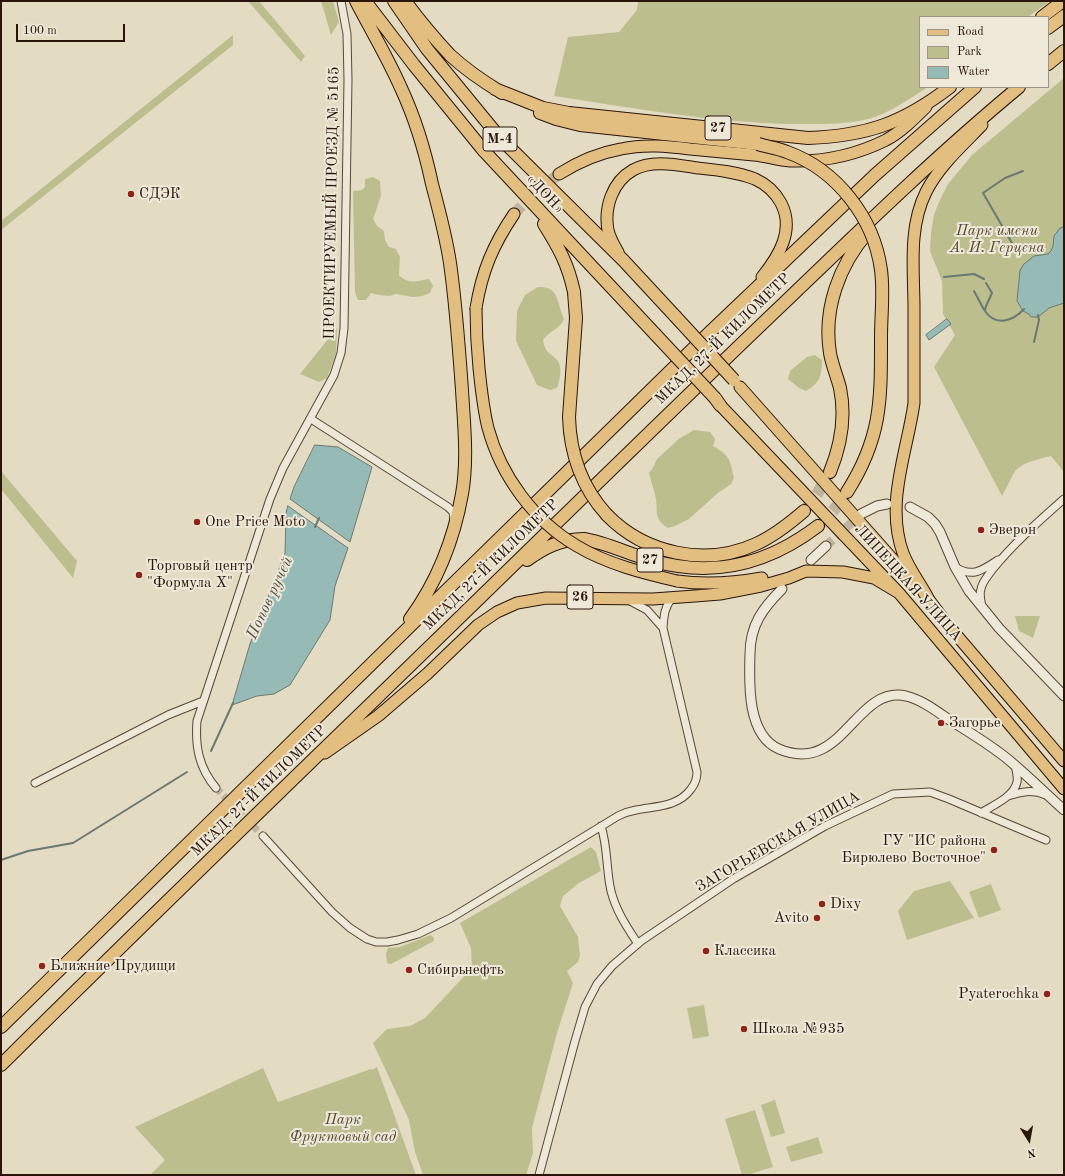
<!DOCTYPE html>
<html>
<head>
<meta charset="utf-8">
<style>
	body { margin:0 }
	#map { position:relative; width:1065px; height:1176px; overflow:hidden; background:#e4dcc2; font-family:"Old Standard TT",serif }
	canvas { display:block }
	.frame { position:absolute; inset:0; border:2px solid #29150a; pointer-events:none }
	.legend { position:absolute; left:919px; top:16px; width:130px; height:72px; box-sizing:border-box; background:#ede8d7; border:1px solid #9f9485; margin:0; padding:5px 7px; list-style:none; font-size:12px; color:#29150a }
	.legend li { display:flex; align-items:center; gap:8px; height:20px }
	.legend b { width:20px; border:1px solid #9f9485 }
	.north { position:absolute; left:1009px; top:1120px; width:40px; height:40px; -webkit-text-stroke:3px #ede8d7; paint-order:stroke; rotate:169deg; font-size:11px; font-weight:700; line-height:16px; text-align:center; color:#29150a }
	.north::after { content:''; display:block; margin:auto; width:14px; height:18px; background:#29150a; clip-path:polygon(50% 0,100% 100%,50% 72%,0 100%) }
	.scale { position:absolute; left:16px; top:24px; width:109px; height:18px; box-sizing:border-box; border:2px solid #29150a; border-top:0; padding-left:5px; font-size:12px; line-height:14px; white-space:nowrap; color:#29150a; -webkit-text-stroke:3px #ede8d7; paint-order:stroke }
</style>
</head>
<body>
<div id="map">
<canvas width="1065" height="1176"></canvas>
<div class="frame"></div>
<ul class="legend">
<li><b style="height:5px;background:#e2be81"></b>Road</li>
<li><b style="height:11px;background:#bcbe8e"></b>Park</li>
<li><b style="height:11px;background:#96bbb7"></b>Water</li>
</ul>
<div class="north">N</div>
<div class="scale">100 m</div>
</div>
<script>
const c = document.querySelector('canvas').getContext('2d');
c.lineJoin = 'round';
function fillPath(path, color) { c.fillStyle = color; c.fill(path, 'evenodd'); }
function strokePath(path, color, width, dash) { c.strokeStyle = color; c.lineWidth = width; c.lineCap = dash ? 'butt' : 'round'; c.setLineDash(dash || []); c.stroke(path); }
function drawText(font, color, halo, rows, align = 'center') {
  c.font = font + ' "Old Standard TT",serif'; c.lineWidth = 4; c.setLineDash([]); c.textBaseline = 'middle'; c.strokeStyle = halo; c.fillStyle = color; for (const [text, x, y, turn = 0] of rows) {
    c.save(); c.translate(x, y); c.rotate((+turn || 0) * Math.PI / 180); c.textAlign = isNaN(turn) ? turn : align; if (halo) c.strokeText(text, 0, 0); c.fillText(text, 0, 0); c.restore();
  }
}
fillPath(new Path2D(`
	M 248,1 L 259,1 L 305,56 L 301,62 Z
	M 321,1 L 333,1 L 339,22 L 331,35 Z
	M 638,1 L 1050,1 L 1028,17 L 920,17 L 920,87 L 928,87 C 907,100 888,115 864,120 C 839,125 813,124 788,124 C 710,122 632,108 554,96 L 568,37 L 619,32 L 637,10 Z
	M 233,35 L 233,45 L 1,230 L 1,221 Z
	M 1064,78 L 1064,472 L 1051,456 C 1040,459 1023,462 1015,471 L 1002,496 L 934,367 L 955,335 L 943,314 L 942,281 L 930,251 L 931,233 L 934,215 L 939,202 L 948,184 L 972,155 Z
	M 373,177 L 380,181 L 381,196 L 373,219 L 377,226 L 384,231 L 385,240 L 389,247 L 396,249 L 400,257 L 399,275 C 409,285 416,281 429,279 L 433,286 L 430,293 L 422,296 L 413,297 L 396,294 L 389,296 L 379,295 L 371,293 L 366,300 L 358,300 L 355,292 L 353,191 L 362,190 L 365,187 L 365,179 Z
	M 538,287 C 552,287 555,291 559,304 C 560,309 562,314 564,319 C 559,330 550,330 543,340 C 545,352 548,351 555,358 C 564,365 560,379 557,388 L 550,390 L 537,385 L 516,341 L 517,311 L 525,295 Z
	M 337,328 L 336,354 L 327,378 L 319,382 L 300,374 Z
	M 815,355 L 822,360 C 822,375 820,383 806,391 L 799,388 L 788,379 L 790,371 L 807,357 Z
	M 694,430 L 710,432 L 715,439 L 713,446 C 730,456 730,459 734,478 L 731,484 L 718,493 L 689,519 L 675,526 L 668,528 C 652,519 659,508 655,495 C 653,487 651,481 649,473 L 654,466 L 657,459 L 680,438 Z
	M 1,471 L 77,561 L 73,578 L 1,489 Z
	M 1015,616 L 1040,616 L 1033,638 L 1019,631 Z
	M 591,847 L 596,852 L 601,871 L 579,883 L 563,896 L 560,906 L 578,937 L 580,956 L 578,962 L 567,971 L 573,983 L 557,1033 L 532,1128 L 533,1153 L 526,1175 L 423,1175 L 415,1152 L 409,1120 L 373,1043 L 387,1029 L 410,1026 L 425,1018 L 472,968 L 471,948 L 460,923 Z
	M 950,881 L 974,918 L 907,940 L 898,911 L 914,891 Z
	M 991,884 L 1001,910 L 979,918 L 969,892 Z
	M 431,935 L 434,938 L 434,941 L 391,964 L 387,963 L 386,954 L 388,948 L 400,947 Z
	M 704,1005 L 709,1036 L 693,1039 L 687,1008 Z
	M 377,1067 L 416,1175 L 150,1175 L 165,1160 L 135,1127 L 263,1068 L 278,1102 L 371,1069 L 372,1070 Z
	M 775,1100 L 785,1133 L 771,1137 L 761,1105 Z
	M 755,1110 L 773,1167 L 747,1175 L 742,1175 L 725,1119 Z
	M 818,1137 L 823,1153 L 791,1162 L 786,1147 Z`), '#bcbe8e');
const water = new Path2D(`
	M 1064,227 L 1064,303 L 1049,308 L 1038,317 L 1031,317 L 1029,314 L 1023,311 L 1017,301 L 1020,270 L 1024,264 L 1034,256 L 1048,254 L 1051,251 L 1053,246 L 1054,236 L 1060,228 Z
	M 947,319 L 951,324 L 929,340 L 926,335 Z
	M 315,445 L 338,447 L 372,467 L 350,542 L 290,499 L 294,487 Z
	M 288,506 L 348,548 L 335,586 L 330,620 L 290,685 L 274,694 L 257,696 L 232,705 L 250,644 L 285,553 L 286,514 Z`);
fillPath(water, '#96bbb7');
strokePath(water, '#6a7972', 1);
strokePath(new Path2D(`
	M 1012,243 L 983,193 L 1005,178 L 1023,171
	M 944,277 L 974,274 L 984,279
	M 974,291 C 978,298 981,305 985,311 C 996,327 1013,321 1024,309
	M 985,310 L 986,306 L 992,293 L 986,283
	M 1034,342 L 1039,320 L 1038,315
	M 315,527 L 319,518
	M 211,751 L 233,703
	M 1,860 L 28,851 L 73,843 L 187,772`), '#6a7972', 2);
strokePath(new Path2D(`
	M 216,788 L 263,836`), '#bfb49d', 7, [7, 3.5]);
strokePath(new Path2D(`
	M 826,546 L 861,514`), '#bfb49d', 9, [9, 4.5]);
strokePath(new Path2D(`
	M 514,214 L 534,193 L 559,174`), '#bfb49d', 11, [11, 5.5]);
strokePath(new Path2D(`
	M 806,509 L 817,494 L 829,474
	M 820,524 L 833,511 L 847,493`), '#bfb49d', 12, [12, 6]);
const minor = new Path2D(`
	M 311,419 L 448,507 L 453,512 L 454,520
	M 955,567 C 972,578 983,570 998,560
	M 630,601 L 647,610 L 663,628
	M 982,607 C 981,601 979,594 981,589 C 982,582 988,576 992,570 C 1013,544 1039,521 1064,499
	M 35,783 L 168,715 L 203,701
	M 216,788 C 199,768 195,747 197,721 L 270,499 L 283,468 L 334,375 L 341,353 L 344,328 L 348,80 L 347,34 L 341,1
	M 1008,796 C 1021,792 1032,789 1046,795
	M 981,813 C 993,805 1014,797 1017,782 C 1018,777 1016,770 1015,765
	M 601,826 C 608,847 606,870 611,891 C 616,911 627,927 638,944
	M 263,836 L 332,912 L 350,928 L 367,939 L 376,942 L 387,942 L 398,940 L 418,934 L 451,918 L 618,816 C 624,813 630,811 636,810 C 656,806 678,807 691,789 C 695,784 697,779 697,772 L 663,628 C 664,616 664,608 672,598
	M 539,1175 L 575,1041 L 585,1007 L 597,984 L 612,966 L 641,941 L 733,879 L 825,826 L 893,794 L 930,792 L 949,799 L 1046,840`);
const tertiary = new Path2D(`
	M 910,507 L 928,517 L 935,524 L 940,532 L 955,567 L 969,591 L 999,628 L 1064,696
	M 861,514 L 877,506 L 887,504
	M 811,560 L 826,546
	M 782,589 C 763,608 750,625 750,654 C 749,684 747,735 779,749 C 843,776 855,685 906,696 C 922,700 935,710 948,719 C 969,732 991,745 1010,761 C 1029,777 1046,794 1064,810`);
const primary = new Path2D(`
	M 559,174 C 578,162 598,153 621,149 C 644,144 667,146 690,149 C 711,151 732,153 754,155 C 766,156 777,160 790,161 C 823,162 856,155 886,140 C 901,132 914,119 926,107
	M 618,252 C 614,245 610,239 608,230 C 604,208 612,182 633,170 C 652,159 678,165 698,168 C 717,170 737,172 755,179 C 766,184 775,192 781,203 C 795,230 779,256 762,277
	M 476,308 C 482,271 493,245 514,214
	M 740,387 L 912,581
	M 720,405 L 899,593 L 1064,789
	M 677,581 C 705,585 734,583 762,578
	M 924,593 L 947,624 L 1064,761
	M 928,598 C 920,583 909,569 903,553 C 885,503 907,453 914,403 C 914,372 914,340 914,309 C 914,270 908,228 926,192 C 939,166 962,146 982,125
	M 325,753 L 378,716 L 427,674 L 478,625 L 497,612 L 517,603 L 546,598 L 653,599 L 695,596 L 720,594 L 761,586 L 789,578 L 806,571 L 843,572 L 874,578 L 899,593`);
const trunk = new Path2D(`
	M 356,1 C 371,30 388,58 401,88 C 415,118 425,151 432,184 C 439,210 446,236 450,263 C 456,305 459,348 462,390 C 464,424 468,460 462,494 C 454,539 437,582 410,619
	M 365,1 L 414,65 L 484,151 L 655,334
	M 394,1 L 427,49 L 500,138 L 624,261 L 675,316
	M 405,1 C 419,20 434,38 450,55 C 466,70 484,82 502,93
	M 1042,17 L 1063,1
	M 1048,28 L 1064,16
	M 1048,64 L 1064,51
	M 495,89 L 543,108 L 569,113 L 808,138 C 867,136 903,123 950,87
	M 540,113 L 556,119 L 580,125 L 758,144
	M 544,224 C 559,248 568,264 574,292
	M 715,398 L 720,405
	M 830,472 C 841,445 846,417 840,388 C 837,376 832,365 830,353 C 823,309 839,265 868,232
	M 847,492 C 882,437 881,400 881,337
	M 607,515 C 645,554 706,567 756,544 C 774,536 789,524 804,511
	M 527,560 C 545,547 561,539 584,539 C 608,543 630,555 654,561 C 715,578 768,564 818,526
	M 1,1027 L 708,334 L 875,175 L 975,87
	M 1,1065 C 177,890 357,718 534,545 C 617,464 700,383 784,303 C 861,229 937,155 1019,87`);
strokePath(minor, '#584738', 9);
strokePath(tertiary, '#584738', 11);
strokePath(primary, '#29150a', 13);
strokePath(trunk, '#29150a', 14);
strokePath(minor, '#ede8d7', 7);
strokePath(tertiary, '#ede8d7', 9);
strokePath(primary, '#e2be81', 11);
strokePath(trunk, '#e2be81', 12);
const primaryBridge = new Path2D(`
	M 476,308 C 476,328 477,348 479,368 C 481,388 483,408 488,428 C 501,476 534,521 577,546 C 607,564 643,573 677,581`);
const trunkBridge = new Path2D(`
	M 758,144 C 767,147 778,148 787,152 C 837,170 874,218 881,270 C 884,292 881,315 881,337
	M 574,292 L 576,318 L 569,417 C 570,453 582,488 607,515
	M 675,316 L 734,380
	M 655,334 L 715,398`);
strokePath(primaryBridge, '#29150a', 13, []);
strokePath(trunkBridge, '#29150a', 14, []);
strokePath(primaryBridge, '#e2be81', 11);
strokePath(trunkBridge, '#e2be81', 12);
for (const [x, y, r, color] of [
	[131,194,4,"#8f2418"],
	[197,522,4,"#8f2418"],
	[981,530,4,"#8f2418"],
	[139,575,4,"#8f2418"],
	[941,723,4,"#8f2418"],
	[994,850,4,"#8f2418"],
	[822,904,4,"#8f2418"],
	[817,918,4,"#8f2418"],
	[706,951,4,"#8f2418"],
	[42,966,4,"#8f2418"],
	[409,970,4,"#8f2418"],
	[1047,994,4,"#8f2418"],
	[744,1029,4,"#8f2418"]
]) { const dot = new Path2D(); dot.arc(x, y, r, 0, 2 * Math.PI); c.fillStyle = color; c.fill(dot); strokePath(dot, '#ede8d7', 1.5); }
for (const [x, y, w] of [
	[718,128,26],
	[500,139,34],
	[650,560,26],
	[580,597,26]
]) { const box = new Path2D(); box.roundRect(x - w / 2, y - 12, w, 24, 3); c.fillStyle = '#ede8d7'; c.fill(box); strokePath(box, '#29150a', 1); }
drawText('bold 14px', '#29150a', null, [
	["27",718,128],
	["М-4",500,139],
	["27",650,560],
	["26",580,597]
]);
drawText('15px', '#29150a', '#ede8d7', [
	["СДЭК",139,194],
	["One Price Moto",205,522],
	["Эверон",989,530],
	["Торговый центр",147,566],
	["\"Формула X\"",147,583],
	["Загорье",949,723],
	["ГУ \"ИС района",986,841,"right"],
	["Бирюлево Восточное\"",986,858,"right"],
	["Dixy",830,904],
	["Avito",809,918,"right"],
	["Классика",714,951],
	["Ближние Прудищи",50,966],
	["Сибирьнефть",417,970],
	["Pyaterochka",1039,994,"right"],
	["Школа №935",752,1029]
], 'left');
drawText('15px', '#29150a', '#ede8d7', [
	["«ДОН»",545,194,47],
	["ПРОЕКТИРУЕМЫЙ ПРОЕЗД № 5165",332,203,-89],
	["МКАД, 27-Й КИЛОМЕТР",723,339,-44],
	["МКАД, 27-Й КИЛОМЕТР",491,565,-44],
	["ЛИПЕЦКАЯ УЛИЦА",908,583,48],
	["МКАД, 27-Й КИЛОМЕТР",259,791,-44],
	["ЗАГОРЬЕВСКАЯ УЛИЦА",778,842,-30]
]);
drawText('italic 15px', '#554832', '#ede8d7', [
	["Парк имени",997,231],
	["А. И. Герцена",997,248],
	["Парк",343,1120],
	["Фруктовый сад",343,1137]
]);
drawText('italic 16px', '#4f4f47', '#ede8d7', [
	["Попов ручей",270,598,-65]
]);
</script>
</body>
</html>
